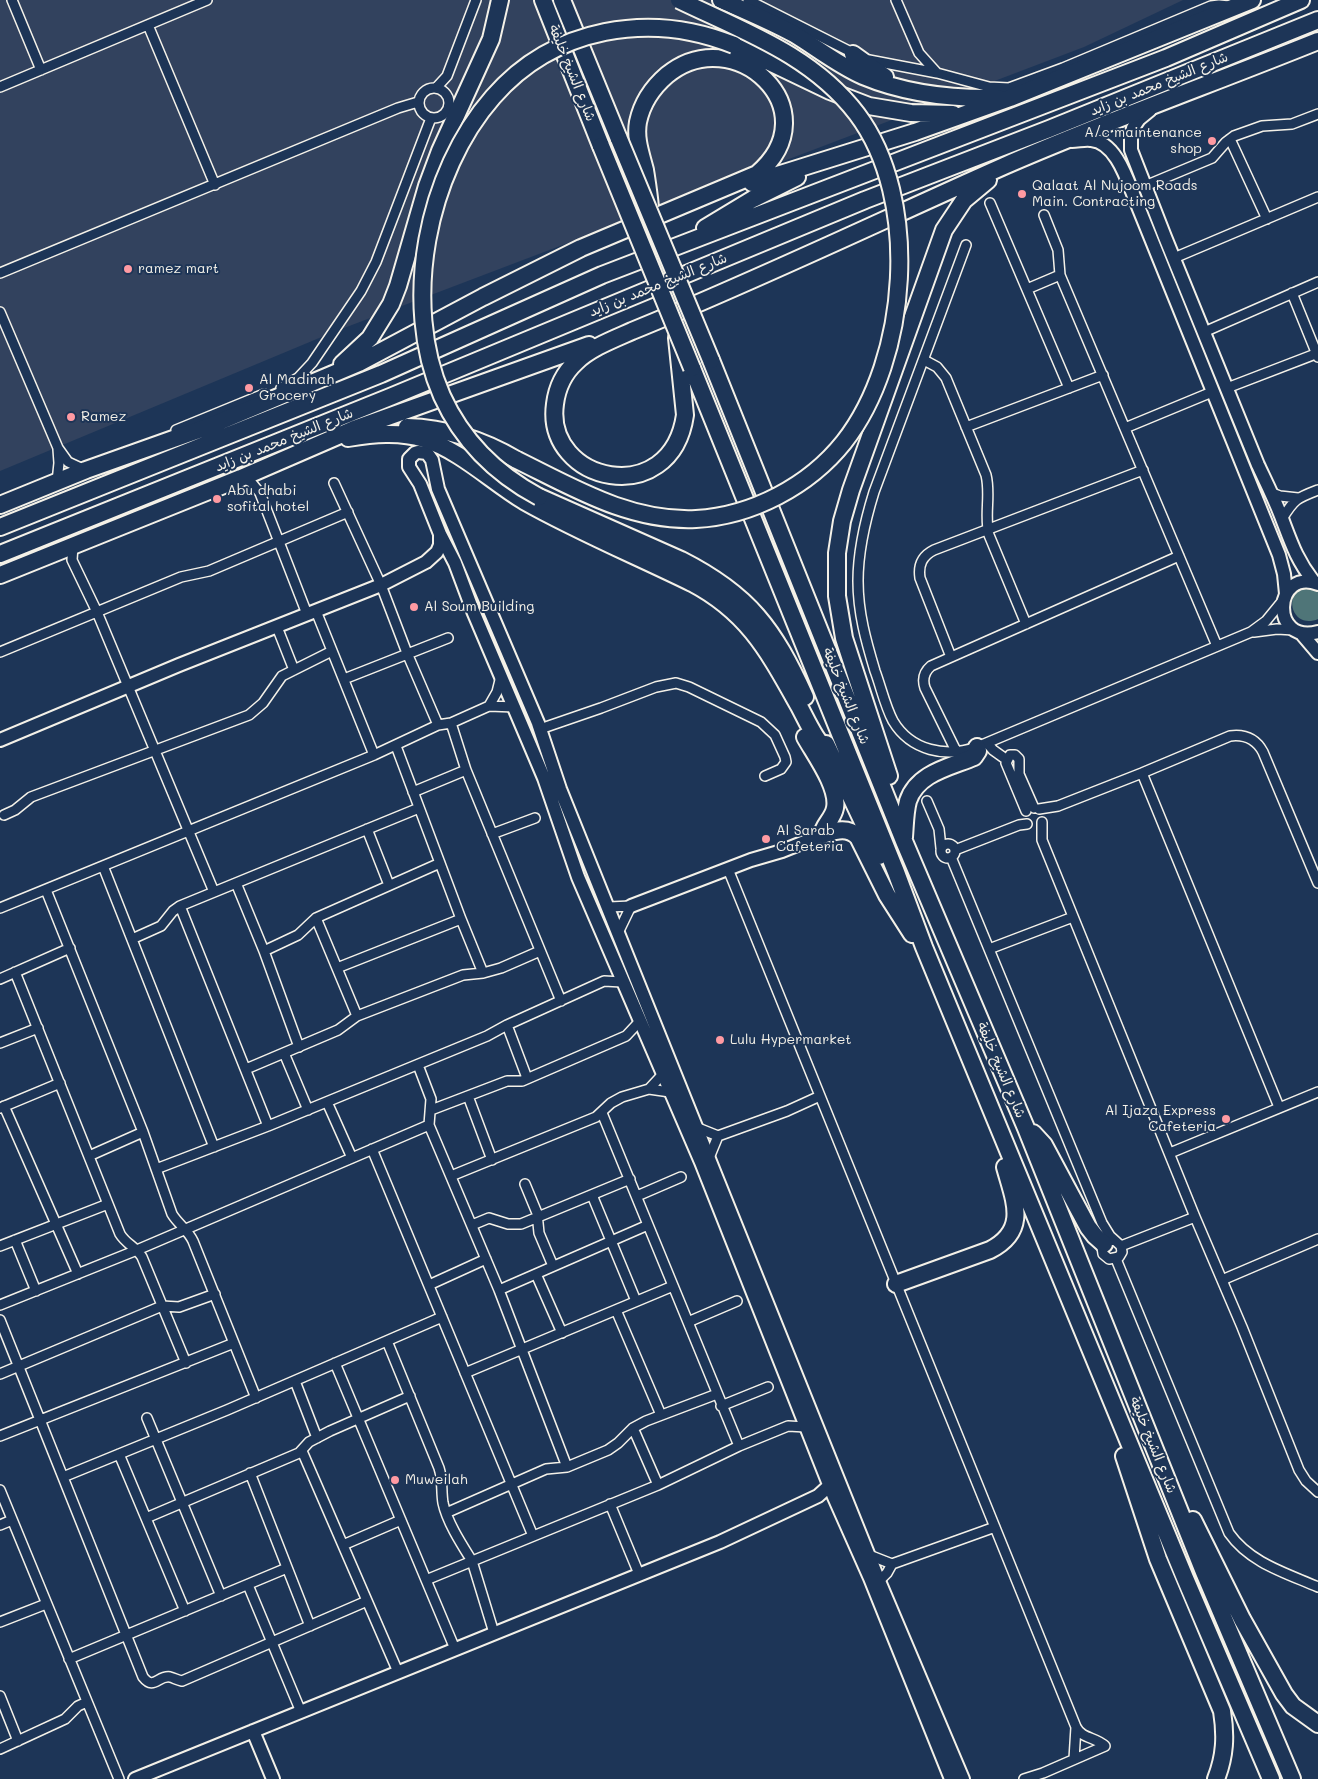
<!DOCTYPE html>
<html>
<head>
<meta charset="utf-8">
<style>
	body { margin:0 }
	canvas { display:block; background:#1d3557 }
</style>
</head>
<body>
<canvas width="1318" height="1779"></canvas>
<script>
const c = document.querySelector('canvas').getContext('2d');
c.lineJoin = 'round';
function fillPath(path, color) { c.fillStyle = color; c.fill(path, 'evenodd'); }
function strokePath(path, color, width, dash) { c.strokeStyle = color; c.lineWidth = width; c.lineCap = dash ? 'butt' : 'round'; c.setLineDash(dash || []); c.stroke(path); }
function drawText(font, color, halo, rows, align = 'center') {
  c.font = font + ' Mali,"Playpen Sans Arabic",sans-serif'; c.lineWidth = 4; c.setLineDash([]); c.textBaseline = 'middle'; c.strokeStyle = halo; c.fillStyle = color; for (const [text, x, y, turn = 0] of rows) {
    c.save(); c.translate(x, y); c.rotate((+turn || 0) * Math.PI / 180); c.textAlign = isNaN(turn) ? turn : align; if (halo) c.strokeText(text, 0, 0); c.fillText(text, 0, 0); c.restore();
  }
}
fillPath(new Path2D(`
	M 0,0 L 1183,0 L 1084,47 L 336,331 L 0,471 Z`), '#32425e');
fillPath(new Path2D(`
	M 1318,586 L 1318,619 C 1297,628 1284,605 1298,588 Z`), '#4f7578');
const street = new Path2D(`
	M 12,0 L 41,70
	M 748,0 L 857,55
	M 896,0 L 919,53 L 937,73
	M 148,25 L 215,185
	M 869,60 L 937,73 L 989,87 L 1009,88 L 1063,68 L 1211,6 L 1219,5 L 1229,6
	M 0,87 L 207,0
	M419 103a15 15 0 1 1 30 0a15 15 0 1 1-30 0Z
	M 436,88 L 447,76 L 476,0
	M 1230,139 L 1267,219
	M 1145,186 L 1212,158 L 1226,142 L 1234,136 L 1262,126 L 1292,124 L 1318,114
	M 990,203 L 1069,388
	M 1044,215 L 1058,250 L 1060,275 L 1217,646
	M 966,245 L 874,492 C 865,521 858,550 858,581 C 858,613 866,641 875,671 C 881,687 885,706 893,721 C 911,751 946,758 977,747 L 1251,632 L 1266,621 L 1284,599
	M 1174,258 L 1318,197
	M 0,273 L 398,108 L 418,102
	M 1027,289 L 1060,275
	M 1292,293 L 1318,357
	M 0,312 L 58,448 L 68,462 L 83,469
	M 1204,332 L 1318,282
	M 924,360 L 937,367 L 946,378 L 986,475 C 991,495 984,515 989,535 L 1026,624
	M 281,388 L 298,378 L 312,363 L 361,291 L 376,262 L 431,118
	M 1227,388 L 1318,353
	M 966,427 L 1103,375
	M 1125,428 L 1212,392
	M 176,430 L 264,394
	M 242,478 L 251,482 L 260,493 L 307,614
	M 57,482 L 59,463 L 58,449
	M 334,483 L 381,585 L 407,653 L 438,725
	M 1272,493 L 1280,496 L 1298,498
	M 1282,519 C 1294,499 1297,498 1318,490
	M 73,546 L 72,560 L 97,612 L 214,892
	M 316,611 L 374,755
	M 277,627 L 294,670
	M 1254,632 L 1277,629 L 1294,630
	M 0,652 L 181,577 L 209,571 L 348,512
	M 951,657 L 920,578 C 918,565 922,556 934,550 L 1143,470
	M 344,679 L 448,638
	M 489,706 L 497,692 L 501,676
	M 451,723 L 466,770 L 561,1001
	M 540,729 L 601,708 L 656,687 L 676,683 L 689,687 L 761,722 L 775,735 L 785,757 L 786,762 L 781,769 L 765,776
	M 987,743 L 993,750 L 1007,760
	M 396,746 L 461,919 L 483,973
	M 957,753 L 925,688 C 922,679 924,672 931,666 L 1179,556
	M 1142,773 L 1279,1107
	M 413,792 L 466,770
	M 927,801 L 939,829 L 941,848
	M 1039,809 L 1058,806 L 1142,773 L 1230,736 C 1245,734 1256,739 1263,752 L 1318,883
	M 1026,811 L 1006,763 L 1010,755 L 1015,755 L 1019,759 L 1019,774 L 1034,808
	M 4,815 L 15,810 L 31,797 L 249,715 L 263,703 L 282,676 L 332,651
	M 1042,822 L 1042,840 L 1195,1217 L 1242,1327 L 1299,1470 L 1306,1481 L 1318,1492
	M 367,829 L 389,885
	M 492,834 L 535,818
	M941 851a7 7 0 1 1 14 0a7 7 0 1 1-14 0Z
	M 955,850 L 1019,825 L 1027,824
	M 951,857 L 1102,1223 L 1110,1236 L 1121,1246 L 1122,1252 L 1119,1257 L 1109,1259 L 1103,1254 L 1102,1247 L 1106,1242 L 1114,1240
	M 103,866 L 214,1147
	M 728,869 L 1076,1727 C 1082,1739 1096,1737 1105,1746 L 1043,1773 L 1024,1779
	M 236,883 L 264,951 L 299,1047
	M 46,890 L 143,1132 L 172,1214 C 178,1224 188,1230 193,1241 L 256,1398
	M 180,906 L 268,1126
	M 609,907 L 631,906
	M 0,908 L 374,755 L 438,725 L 451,723 L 489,706 L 515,707
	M 316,918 L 357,1016
	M 618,933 L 631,906
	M 132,939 L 161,926 L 173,911 L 180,906 L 419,808
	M 989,949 L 1073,917
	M 264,951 L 298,935 L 316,918 L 440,863
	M 337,968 L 461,919
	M 15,972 L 120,1234 C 126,1244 136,1247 142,1257 L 186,1363
	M 0,979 L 70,948
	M 507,1025 L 527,1078
	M 0,1043 L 38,1028
	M 284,1053 L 308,1110
	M 418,1065 L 431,1099 L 429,1125 L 499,1290 L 567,1467
	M 246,1069 L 338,1030 L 357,1016 L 463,975 L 483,973 L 501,968 L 540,951
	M 649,1089 L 662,1075
	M 468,1096 L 492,1160
	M 327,1102 L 352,1158
	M 4,1106 L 78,1274
	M 0,1108 L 60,1083
	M 431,1110 L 507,1081 L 522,1081 L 626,1036 L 640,1021
	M 602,1113 L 739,1446
	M 698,1128 L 718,1136 L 787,1111 L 820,1096
	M 372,1149 L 533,1536
	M 1170,1153 L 1318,1092
	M 89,1156 L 143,1132
	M 709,1158 L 718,1136
	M 156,1169 L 268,1126 L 487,1036 L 507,1025 L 604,981 L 622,982
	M 451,1176 L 596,1117 L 611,1103 L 622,1097 L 649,1089 L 670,1092
	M 525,1184 L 537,1213 L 539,1233 L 553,1266
	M 592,1195 L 636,1301
	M 637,1196 L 681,1177
	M 472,1225 L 489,1218 L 508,1224 L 521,1224 L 630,1179
	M 15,1240 L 36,1291
	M 0,1246 L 108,1204
	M 1121,1246 L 1195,1217
	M 1116,1259 L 1229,1533 C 1250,1563 1286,1573 1318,1587
	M 536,1274 L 562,1333
	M 1222,1280 L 1318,1239
	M 429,1285 L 486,1259
	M 499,1290 L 648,1225
	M 0,1305 L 137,1250 L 429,1125
	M 616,1310 L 661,1415
	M 0,1320 L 143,1677 C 154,1691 158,1675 170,1677 C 174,1678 177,1680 182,1681 L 367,1601
	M 688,1322 L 737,1301
	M 387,1341 L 439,1468 C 443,1480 441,1491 443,1503 C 447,1522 462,1545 472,1561 L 494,1633
	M 335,1363 L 455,1649
	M 465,1373 L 673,1286
	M 0,1374 L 162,1306 L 179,1307 L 215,1294
	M 295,1381 L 317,1438
	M 721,1406 L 768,1387
	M 147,1418 L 221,1596
	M 633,1428 L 658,1485
	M 0,1436 L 234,1343
	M 302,1451 L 398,1672
	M 119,1454 L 185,1611
	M 250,1473 L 310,1626
	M 63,1477 L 227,1410 L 442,1317
	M 0,1490 L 119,1779
	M 610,1504 L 639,1574
	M 446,1513 L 546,1469 L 567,1467 L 608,1450 L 618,1443 L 633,1428 L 646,1421 L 717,1394
	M 146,1518 L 299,1453 L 309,1442 L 330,1431 L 410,1396
	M 0,1525 L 12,1520
	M 343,1545 L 401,1520
	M 869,1555 L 892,1564 L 995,1527
	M 426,1580 L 658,1485 L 739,1446 L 788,1426 L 806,1427
	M 879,1581 L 887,1573 L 892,1564
	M 248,1585 L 301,1712
	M 0,1622 L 46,1604
	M 69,1659 L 287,1568
	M 0,1696 L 18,1741
	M 0,1749 L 65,1719 L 78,1706 L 87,1702
	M 1074,1759 L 1076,1727`);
const secondary = new Path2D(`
	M 1150,110 L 1139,119 L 1133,128 L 1131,139 L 1131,150 L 1165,237 L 1258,465 C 1266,482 1274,498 1281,516 C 1291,542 1296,559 1314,582
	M 1072,141 C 1078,141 1085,139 1091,140 C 1117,142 1128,183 1137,204 L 1279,555 L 1284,574 L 1286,594
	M 1318,584 C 1274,567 1269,645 1318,632
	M 1301,633 L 1318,653
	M 0,740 L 179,665 L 381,585 L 426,562 L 437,552 L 440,545 L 440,535
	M 631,906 L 751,860 L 782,851 L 822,835
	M 253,1731 L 273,1779
	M 135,1779 L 720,1542 L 818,1496 L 829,1486
	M 951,1779 L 870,1578 L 834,1497 L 701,1162 L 578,877 L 544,778 L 473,611 L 455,563 L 440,534 L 420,484 L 409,467 L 409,459 L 415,453 L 418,452 L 427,453 L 432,460 L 438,489 L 538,723 L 560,789 L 879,1581 L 963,1779`);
const highway = new Path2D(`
	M 543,0 L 601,146
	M 562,0 L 619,139
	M 721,0 C 746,11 770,21 794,34 C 817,48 838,65 863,76 C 906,94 951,99 998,98
	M 734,45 L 830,91 L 869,106 L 911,113 L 953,114
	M 853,54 L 885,77
	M 752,183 L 915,132 L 1010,98 L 1252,0
	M 705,228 L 753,199 L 797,177
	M 677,338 L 685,415 C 671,511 544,483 555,404 C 557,388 564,373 576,362 C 590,348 614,339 632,331 C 758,280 880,221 1004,166 C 1107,121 1214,83 1318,41
	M 711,360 L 904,841 L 1026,1128 L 1204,1572 L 1292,1779
	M 342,364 L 370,338 L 391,304 L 398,286 L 427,186 L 440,151 L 491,39 L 500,0
	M 692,368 L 896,872 L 924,947 L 1185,1578 L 1271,1779
	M 407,427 C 447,428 483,440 517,460
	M 348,438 C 373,434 399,431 424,439 C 461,451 491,481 524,501 C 577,531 637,556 692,583 C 749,613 769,653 799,706 C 808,723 816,742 831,755
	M 539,497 L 681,560 C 750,595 774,629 805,697
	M 0,505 L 86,470 L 207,427 L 359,363 L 483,297 L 581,248 L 757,174 C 832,110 734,20 667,75 C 653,87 642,103 638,122 C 635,139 641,154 645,170 C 647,183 649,195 650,208
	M 0,527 L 381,374 L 602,275 L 1166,58 L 1301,0
	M 0,554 L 390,397 L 865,200 L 1049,129 L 1318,20
	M 0,575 L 241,478 L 354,429 L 589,345
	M 805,737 C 815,755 839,787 835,808 C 833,819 823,825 822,835
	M 826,744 L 879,856
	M 889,776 L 844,638 L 837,596 L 837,553 L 842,521 L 851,490 L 944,230 L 964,200 L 988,180
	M 822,835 C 835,831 847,826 858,837 L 887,895 L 912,934
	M 904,837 C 905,825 905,812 908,801 C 917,773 950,767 974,757 L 978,751 L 977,747
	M 1033,1133 L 1044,1145 L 1088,1227 L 1095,1236 L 1104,1244
	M 896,1284 L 990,1250 C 1029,1230 1014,1200 1005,1167
	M 1124,1456 L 1158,1559 L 1222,1711 C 1226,1736 1225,1756 1216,1779
	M 1193,1520 L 1242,1619 L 1284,1694 L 1293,1706 L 1318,1724`);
strokePath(street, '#f4f1e8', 12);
strokePath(secondary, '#f4f1e8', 16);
strokePath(highway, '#f4f1e8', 20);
strokePath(street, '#1d3557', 9);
strokePath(secondary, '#1d3557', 12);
strokePath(highway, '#1d3557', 16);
const highwayBridge = new Path2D(`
	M 619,139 L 711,360
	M 601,146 L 692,368
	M 517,460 C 574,488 630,522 696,519 C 752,516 809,486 844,442 C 909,359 921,199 857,114 C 812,55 743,31 679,0
	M 539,497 C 496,474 462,440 442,396 C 401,303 427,172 493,97 C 554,27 650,11 734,45`);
strokePath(highwayBridge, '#f4f1e8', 20, []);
strokePath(highwayBridge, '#1d3557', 16);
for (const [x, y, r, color] of [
	[1212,141,5,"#ff9aa2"],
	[1022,194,5,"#ff9aa2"],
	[128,269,5,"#ff9aa2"],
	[249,388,5,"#ff9aa2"],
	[71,417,5,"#ff9aa2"],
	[217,499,5,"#ff9aa2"],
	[414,607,5,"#ff9aa2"],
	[766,839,5,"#ff9aa2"],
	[720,1040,5,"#ff9aa2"],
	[1226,1119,5,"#ff9aa2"],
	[395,1480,5,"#ff9aa2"]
]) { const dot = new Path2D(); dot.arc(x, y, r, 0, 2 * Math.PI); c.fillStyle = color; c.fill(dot); strokePath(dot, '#1d3557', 2); }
drawText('14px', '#f4f1e8', '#1d3557', [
	["شارع الشيخ خليفة",572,73,68],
	["شارع الشيخ محمد بن زايد",1159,84,-22],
	["شارع الشيخ محمد بن زايد",658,285,-22],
	["شارع الشيخ محمد بن زايد",284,440,-22],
	["شارع الشيخ خليفة",846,696,68],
	["شارع الشيخ خليفة",1001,1070,67],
	["شارع الشيخ خليفة",1153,1445,68]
]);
drawText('14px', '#f4f1e8', '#1d3557', [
	["A/c maintenance",1202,133,"right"],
	["shop",1202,149,"right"],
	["Qalaat Al Nujoom Roads",1032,186],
	["Main. Contracting",1032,202],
	["ramez mart",138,269],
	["Al Madinah",259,380],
	["Grocery",259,396],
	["Ramez",81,417],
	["Abu dhabi",227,491],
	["sofital hotel",227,507],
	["Al Soum Building",424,607],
	["Al Sarab",776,831],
	["Cafeteria",776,847],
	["Lulu Hypermarket",730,1040],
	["Al Ijaza Express",1216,1111,"right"],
	["Cafeteria",1216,1127,"right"],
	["Muweilah",405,1480]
], 'left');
</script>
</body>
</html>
